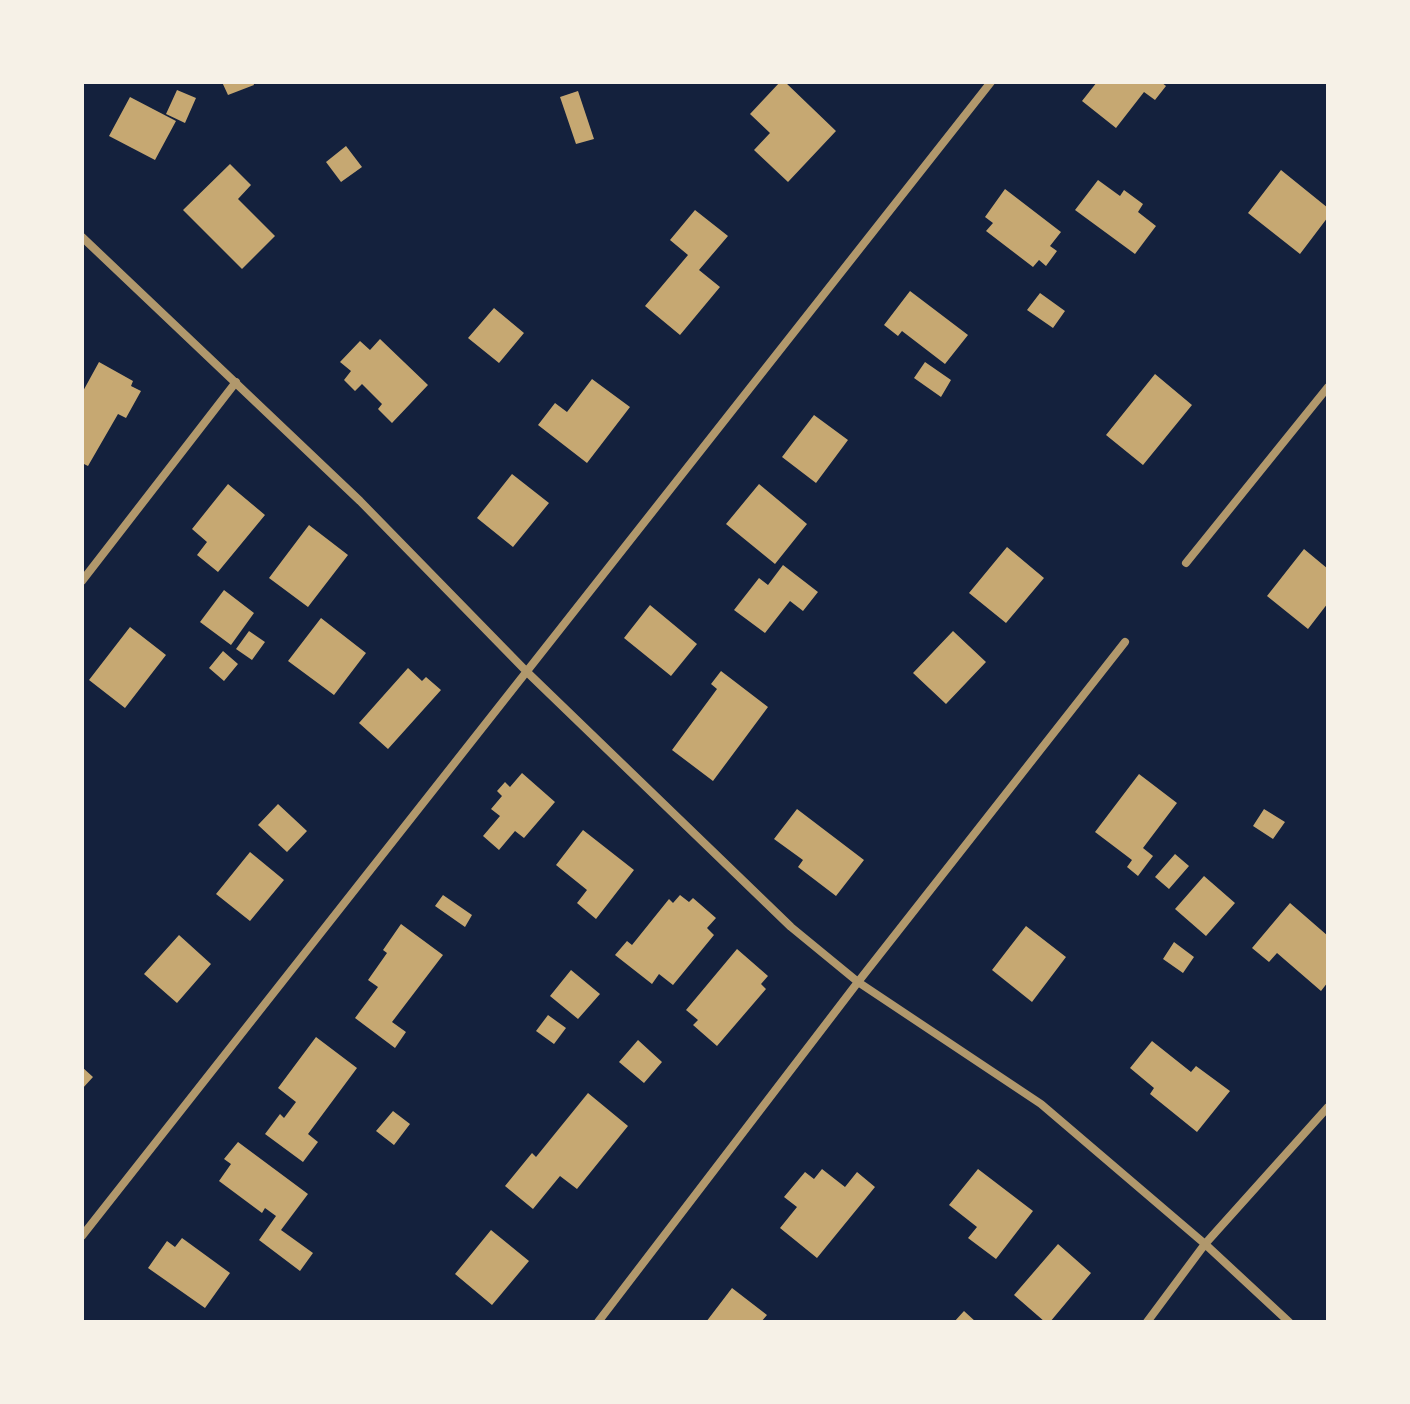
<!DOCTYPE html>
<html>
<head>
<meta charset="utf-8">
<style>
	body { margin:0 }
	#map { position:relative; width:1410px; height:1404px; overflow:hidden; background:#14213d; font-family:"Archivo Narrow",sans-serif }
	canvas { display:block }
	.frame { position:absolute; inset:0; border:84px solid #f6f1e7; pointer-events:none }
</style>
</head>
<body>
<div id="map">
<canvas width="1410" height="1404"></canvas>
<div class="frame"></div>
</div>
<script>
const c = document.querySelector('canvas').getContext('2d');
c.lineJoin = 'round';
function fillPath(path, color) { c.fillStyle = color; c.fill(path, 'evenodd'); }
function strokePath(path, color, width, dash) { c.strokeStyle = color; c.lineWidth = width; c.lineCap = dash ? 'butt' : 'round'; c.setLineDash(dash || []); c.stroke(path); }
fillPath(new Path2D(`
	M 222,82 L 253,82 L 254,85 L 228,95 Z
	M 780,82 L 785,82 L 836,131 L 788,182 L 754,150 L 770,133 L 750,114 Z
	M 1097,82 L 1161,82 L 1166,86 L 1155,100 L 1144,92 L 1116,128 L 1082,101 Z
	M 177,90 L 196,98 L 185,123 L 166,114 Z
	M 578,91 L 594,139 L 576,144 L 560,97 Z
	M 130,97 L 176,121 L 155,160 L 109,136 Z
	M 346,146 L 362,167 L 341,182 L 326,162 Z
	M 230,164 L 251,185 L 238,199 L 275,236 L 242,269 L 183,210 Z
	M 1281,170 L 1328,208 L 1328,217 L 1300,254 L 1248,213 Z
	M 1098,180 L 1120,196 L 1124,190 L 1143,204 L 1138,212 L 1156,226 L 1135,254 L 1075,210 Z
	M 1005,189 L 1061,232 L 1050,246 L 1057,251 L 1046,266 L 1039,260 L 1033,267 L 986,231 L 993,223 L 985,217 Z
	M 695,210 L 728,236 L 699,270 L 720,287 L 680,335 L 645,306 L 688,255 L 670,240 Z
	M 910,291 L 968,335 L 945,364 L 902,331 L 898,336 L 884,325 Z
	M 1040,293 L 1065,311 L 1053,328 L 1027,310 Z
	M 494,308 L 524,333 L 499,363 L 468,338 Z
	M 380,339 L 428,385 L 392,423 L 378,409 L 382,404 L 362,384 L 355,391 L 344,380 L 351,371 L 340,362 L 360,341 L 370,350 Z
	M 99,362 L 133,381 L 131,386 L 141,391 L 126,418 L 118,414 L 88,466 L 82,463 L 82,393 Z
	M 925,362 L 951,380 L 941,397 L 914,378 Z
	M 1155,374 L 1192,405 L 1143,465 L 1106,435 Z
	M 592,379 L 630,407 L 587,463 L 538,425 L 555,403 L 567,412 Z
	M 814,415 L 848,440 L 816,483 L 782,457 Z
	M 512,474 L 549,503 L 513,547 L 477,518 Z
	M 228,484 L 265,515 L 218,572 L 197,555 L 207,542 L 192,529 Z
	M 759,484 L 807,524 L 775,564 L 726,524 Z
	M 309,525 L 348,555 L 308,607 L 269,578 Z
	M 1007,547 L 1044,578 L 1006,623 L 969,593 Z
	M 1304,549 L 1328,569 L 1328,603 L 1308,629 L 1267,596 Z
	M 783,565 L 818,592 L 803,611 L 790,601 L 765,633 L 734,610 L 759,578 L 768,585 Z
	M 224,590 L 254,613 L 231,645 L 200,622 Z
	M 650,605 L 697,644 L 671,676 L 624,638 Z
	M 321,618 L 366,653 L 334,695 L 288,661 Z
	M 130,627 L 166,655 L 125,708 L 89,680 Z
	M 249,631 L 265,642 L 252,660 L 236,649 Z
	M 953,631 L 986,662 L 946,704 L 913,673 Z
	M 223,651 L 238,664 L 224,681 L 209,668 Z
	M 408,668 L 422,681 L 426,677 L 441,690 L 388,749 L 359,723 Z
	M 721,671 L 768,707 L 713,781 L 672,750 L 717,689 L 711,684 Z
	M 522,773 L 555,802 L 524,838 L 515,831 L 499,850 L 483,836 L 500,816 L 491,809 L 502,796 L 497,791 L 505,782 L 510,787 Z
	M 1139,774 L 1177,803 L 1143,848 L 1153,856 L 1138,876 L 1127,867 L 1132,860 L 1095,832 Z
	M 278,804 L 307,831 L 287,852 L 258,825 Z
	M 797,809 L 864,860 L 836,896 L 798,867 L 803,860 L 774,839 Z
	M 1264,809 L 1285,822 L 1273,839 L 1253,826 Z
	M 583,830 L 634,870 L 596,919 L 577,903 L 587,890 L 556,865 Z
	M 250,852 L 284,880 L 250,921 L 216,894 Z
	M 1175,854 L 1189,866 L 1169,889 L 1155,877 Z
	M 1204,876 L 1235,903 L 1206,936 L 1175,909 Z
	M 443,895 L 472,915 L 465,927 L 435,906 Z
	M 680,895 L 689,902 L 693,898 L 716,918 L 707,928 L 714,935 L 673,985 L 659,974 L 652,984 L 615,955 L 627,941 L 632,945 L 669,899 L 673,903 Z
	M 1290,903 L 1328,936 L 1328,982 L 1321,991 L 1277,953 L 1269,962 L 1252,948 Z
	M 401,924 L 443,955 L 392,1022 L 406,1032 L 395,1048 L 355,1018 L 378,987 L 368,980 L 387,953 L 383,950 Z
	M 1026,926 L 1066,957 L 1032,1002 L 992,970 Z
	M 179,935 L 211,964 L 177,1003 L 144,974 Z
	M 1174,942 L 1194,957 L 1183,973 L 1163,959 Z
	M 737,949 L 768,976 L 761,984 L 766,989 L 717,1046 L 693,1025 L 698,1020 L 686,1010 Z
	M 571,970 L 600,994 L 578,1019 L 550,996 Z
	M 548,1015 L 566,1028 L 554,1044 L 536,1031 Z
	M 316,1037 L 357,1068 L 308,1134 L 318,1142 L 303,1162 L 265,1134 L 280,1114 L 284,1118 L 296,1102 L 278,1088 Z
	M 638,1040 L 662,1062 L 644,1083 L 619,1062 Z
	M 1152,1041 L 1191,1072 L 1196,1066 L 1230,1091 L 1197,1132 L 1150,1094 L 1154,1088 L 1130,1068 Z
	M 82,1067 L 93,1077 L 82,1089 Z
	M 588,1093 L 628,1126 L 577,1189 L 560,1176 L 533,1209 L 505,1186 L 532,1153 L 536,1157 Z
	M 393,1111 L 410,1124 L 394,1145 L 376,1131 Z
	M 238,1142 L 308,1194 L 281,1230 L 313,1253 L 300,1271 L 259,1240 L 276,1216 L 265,1208 L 262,1213 L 219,1181 L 231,1164 L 224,1159 Z
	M 822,1169 L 845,1187 L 857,1172 L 875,1187 L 817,1258 L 780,1228 L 797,1207 L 784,1197 L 805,1172 L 814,1179 Z
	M 978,1169 L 1033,1211 L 996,1259 L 968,1238 L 977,1227 L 949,1205 Z
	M 491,1230 L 529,1261 L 492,1305 L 455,1274 Z
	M 182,1238 L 230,1273 L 205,1308 L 148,1268 L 167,1241 L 175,1247 Z
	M 1058,1244 L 1091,1273 L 1050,1322 L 1045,1322 L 1014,1295 Z
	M 732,1288 L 767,1315 L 761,1322 L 706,1322 Z
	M 964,1311 L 976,1322 L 954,1322 Z`), '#c6a872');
strokePath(new Path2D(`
	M 82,237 L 360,501 L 527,672 L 791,927 L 858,982 L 1041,1104 L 1205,1244 L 1289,1322
	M 1186,563 L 1328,387
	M 82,581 L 236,382
	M 82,1236 L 991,82
	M 598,1322 L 858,982 L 1125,642
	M 1147,1322 L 1205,1244 L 1328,1107`), '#b1986c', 8);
</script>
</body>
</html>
